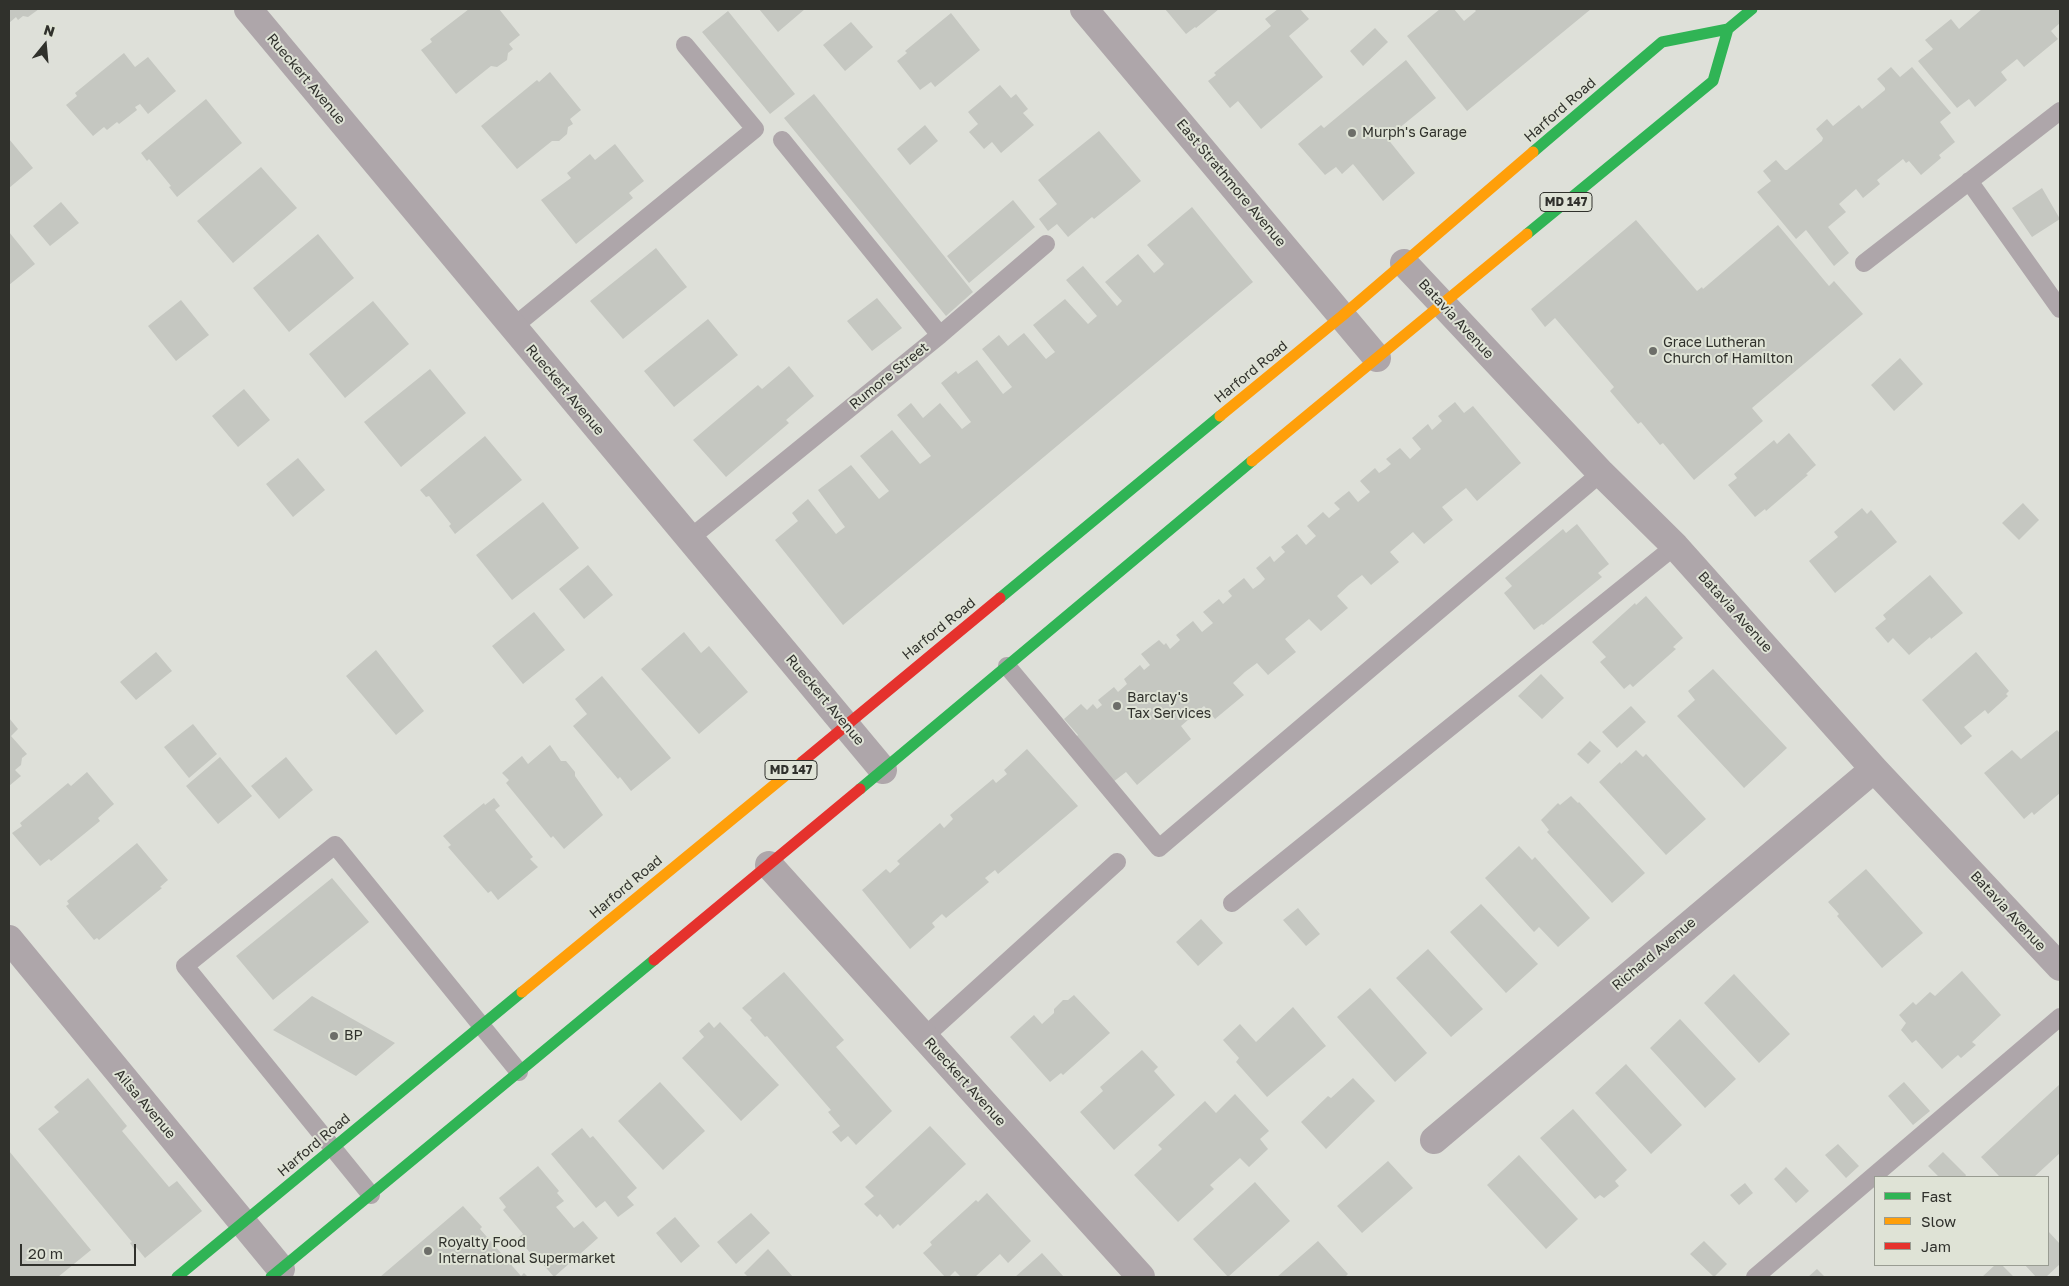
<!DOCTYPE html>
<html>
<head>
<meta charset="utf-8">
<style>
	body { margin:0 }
	#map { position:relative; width:2069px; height:1286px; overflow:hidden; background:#dee0d9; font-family:"Golos Text",sans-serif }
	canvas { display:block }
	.frame { position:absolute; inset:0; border:10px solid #30312c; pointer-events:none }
	.legend { position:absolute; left:1874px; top:1176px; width:175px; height:90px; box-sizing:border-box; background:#dfe3d6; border:1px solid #999c92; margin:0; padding:6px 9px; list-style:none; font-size:15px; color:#30312c }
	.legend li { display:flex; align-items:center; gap:10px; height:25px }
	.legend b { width:25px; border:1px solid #999c92 }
	.north { position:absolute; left:20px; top:20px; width:50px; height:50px; -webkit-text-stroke:4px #dfe3d6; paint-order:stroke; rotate:17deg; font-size:14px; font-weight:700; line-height:20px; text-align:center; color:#30312c }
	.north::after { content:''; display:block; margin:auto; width:18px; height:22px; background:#30312c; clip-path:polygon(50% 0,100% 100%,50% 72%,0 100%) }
	.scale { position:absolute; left:20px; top:1244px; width:116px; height:22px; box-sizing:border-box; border:2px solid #30312c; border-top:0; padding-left:6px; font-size:15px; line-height:18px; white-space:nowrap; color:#30312c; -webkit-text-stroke:4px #dfe3d6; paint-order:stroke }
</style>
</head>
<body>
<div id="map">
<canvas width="2069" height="1286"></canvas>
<div class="frame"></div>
<ul class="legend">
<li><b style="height:6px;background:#30b455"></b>Fast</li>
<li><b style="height:6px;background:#ff9f0a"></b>Slow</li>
<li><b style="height:6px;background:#e5322d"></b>Jam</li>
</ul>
<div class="north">N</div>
<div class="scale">20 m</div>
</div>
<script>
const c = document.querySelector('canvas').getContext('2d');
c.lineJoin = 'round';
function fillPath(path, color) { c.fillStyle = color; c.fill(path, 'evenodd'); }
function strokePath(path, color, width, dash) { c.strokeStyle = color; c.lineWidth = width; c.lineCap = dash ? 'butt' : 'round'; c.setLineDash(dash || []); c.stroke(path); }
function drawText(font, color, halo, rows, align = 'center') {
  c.font = font + ' "Golos Text",sans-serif'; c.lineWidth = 4; c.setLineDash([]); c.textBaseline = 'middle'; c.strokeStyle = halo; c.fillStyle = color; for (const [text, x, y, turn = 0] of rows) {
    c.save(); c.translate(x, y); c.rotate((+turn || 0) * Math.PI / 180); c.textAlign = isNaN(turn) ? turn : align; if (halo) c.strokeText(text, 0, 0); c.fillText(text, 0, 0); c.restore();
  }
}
fillPath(new Path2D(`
	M 9,9 L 39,9 L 28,17 L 23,16 L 18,20 L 16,17 L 9,23 Z
	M 469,9 L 499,9 L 520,35 L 509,44 L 513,49 L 508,53 L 507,60 L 497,67 L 491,66 L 456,94 L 421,50 L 432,42 L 430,39 Z
	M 759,9 L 805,9 L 778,32 Z
	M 1165,9 L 1219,9 L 1196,28 L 1195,27 L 1186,34 Z
	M 1278,9 L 1300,9 L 1309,19 L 1289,36 L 1323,77 L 1261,129 L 1238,101 L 1230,108 L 1208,81 L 1216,75 L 1214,73 L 1271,26 L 1265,19 Z
	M 1440,9 L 1454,9 L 1464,21 L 1476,11 L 1474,9 L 1591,9 L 1467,111 L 1407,36 Z
	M 1982,9 L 2060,9 L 2060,23 L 2051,31 L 2058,39 L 2024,67 L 2017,59 L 2001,72 L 2007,80 L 1975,107 L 1969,99 L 1957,108 L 1918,61 L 1933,49 L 1925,40 L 1951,19 L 1959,29 Z
	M 728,11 L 795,94 L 770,114 L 702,32 Z
	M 951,13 L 980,50 L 935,87 L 931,82 L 920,90 L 897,61 L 907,53 L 905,51 Z
	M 851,22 L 873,47 L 845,71 L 823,45 Z
	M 1375,28 L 1388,42 L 1363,66 L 1350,51 Z
	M 124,53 L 135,67 L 148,57 L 176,91 L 148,114 L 140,104 L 135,107 L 137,110 L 119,124 L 117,122 L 107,130 L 104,127 L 93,136 L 66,105 L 77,96 L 75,93 Z
	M 1406,60 L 1436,98 L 1387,138 L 1415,173 L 1383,201 L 1353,164 L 1342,174 L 1336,167 L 1325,175 L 1298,144 L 1321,125 L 1324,128 Z
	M 1891,67 L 1900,77 L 1912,67 L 1951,113 L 1940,122 L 1955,142 L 1939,155 L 1941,158 L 1921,175 L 1909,161 L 1906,163 L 1903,159 L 1877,180 L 1880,184 L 1863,198 L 1856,189 L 1839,204 L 1846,212 L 1828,227 L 1849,253 L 1834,266 L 1806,230 L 1796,239 L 1757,192 L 1771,181 L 1763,171 L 1776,160 L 1785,170 L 1787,170 L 1822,141 L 1823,138 L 1816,129 L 1827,119 L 1833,126 L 1859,105 L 1862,109 L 1885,90 L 1885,88 L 1877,79 Z
	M 550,72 L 581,110 L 570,119 L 573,124 L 568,127 L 567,134 L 559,141 L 552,141 L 517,169 L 481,126 L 537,80 L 539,82 Z
	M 1000,85 L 1011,98 L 1016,94 L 1028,109 L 1023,113 L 1034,125 L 1001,153 L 992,142 L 984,149 L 969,132 L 978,124 L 968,112 Z
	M 814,94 L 973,292 L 946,316 L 784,118 Z
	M 206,99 L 242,143 L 177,197 L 169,187 L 171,186 L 149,159 L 147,161 L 141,153 Z
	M 925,125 L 938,141 L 910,165 L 897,149 Z
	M 1099,131 L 1141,181 L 1094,219 L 1092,217 L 1068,237 L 1057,224 L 1048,231 L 1039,219 L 1057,204 L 1038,180 Z
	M 9,139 L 33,168 L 9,188 Z
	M 615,144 L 644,181 L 629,193 L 633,198 L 576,244 L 541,200 L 571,178 L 567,173 L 590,154 L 595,160 Z
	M 261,167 L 297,208 L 233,263 L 197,221 Z
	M 2042,188 L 2060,219 L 2032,237 L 2012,208 Z
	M 1013,200 L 1035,227 L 969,283 L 947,256 Z
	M 61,202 L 79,223 L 50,246 L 33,226 Z
	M 1192,207 L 1253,282 L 843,625 L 775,540 L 798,521 L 792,513 L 808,499 L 836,534 L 845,527 L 818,490 L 851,465 L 879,499 L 889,491 L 860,456 L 892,430 L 920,464 L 931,456 L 897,415 L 911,403 L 923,418 L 940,403 L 962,429 L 971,422 L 941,383 L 956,371 L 958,374 L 977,360 L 1003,394 L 1012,387 L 982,349 L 999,335 L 1008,346 L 1024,333 L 1046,359 L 1055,352 L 1033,325 L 1065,299 L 1088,324 L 1097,316 L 1066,280 L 1083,266 L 1117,306 L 1122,301 L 1105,282 L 1138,254 L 1154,273 L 1159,269 L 1164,264 L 1147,245 Z
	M 1636,220 L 1697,291 L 1702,287 L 1703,289 L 1778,225 L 1829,286 L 1834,281 L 1863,314 L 1752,408 L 1763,421 L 1694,480 L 1663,443 L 1660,445 L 1641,422 L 1638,424 L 1610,391 L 1614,387 L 1555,318 L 1545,327 L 1531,309 Z
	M 9,232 L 35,264 L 9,285 Z
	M 318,234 L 354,278 L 289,332 L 253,288 Z
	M 656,248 L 687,287 L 623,339 L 590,301 Z
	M 877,298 L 902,328 L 872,351 L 847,321 Z
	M 181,300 L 209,335 L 176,361 L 148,326 Z
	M 373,301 L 409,344 L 345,398 L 309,354 Z
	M 708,319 L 738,355 L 674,407 L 644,371 Z
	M 1900,358 L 1923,384 L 1894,411 L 1871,385 Z
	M 789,366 L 814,396 L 786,420 L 789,423 L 726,477 L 693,440 L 758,385 L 762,389 Z
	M 430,369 L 466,413 L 401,467 L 364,422 Z
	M 244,389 L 270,420 L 238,447 L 212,416 Z
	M 1455,402 L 1464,413 L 1473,406 L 1521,463 L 1477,501 L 1466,488 L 1442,507 L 1453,520 L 1424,544 L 1413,532 L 1390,552 L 1399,562 L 1371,585 L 1362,575 L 1349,585 L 1337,596 L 1348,608 L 1321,631 L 1309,619 L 1285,639 L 1296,652 L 1268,675 L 1257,663 L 1245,672 L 1233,683 L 1244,695 L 1215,719 L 1204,706 L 1181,726 L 1191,739 L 1137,785 L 1126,772 L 1113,782 L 1075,738 L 1078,735 L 1064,719 L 1081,704 L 1087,710 L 1093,704 L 1097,709 L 1102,705 L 1098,700 L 1114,687 L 1118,692 L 1127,684 L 1124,679 L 1140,665 L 1144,670 L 1150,665 L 1141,654 L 1159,640 L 1164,645 L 1166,643 L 1170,649 L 1180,640 L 1176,635 L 1193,621 L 1202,632 L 1213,623 L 1203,612 L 1219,599 L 1223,604 L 1232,596 L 1228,591 L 1244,578 L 1253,589 L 1260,584 L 1265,579 L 1256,568 L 1270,556 L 1274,562 L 1285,552 L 1281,547 L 1297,534 L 1306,545 L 1316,536 L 1307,526 L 1323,512 L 1329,518 L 1340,509 L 1334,503 L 1349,491 L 1358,502 L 1370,492 L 1360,481 L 1375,468 L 1379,473 L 1385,469 L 1391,464 L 1386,459 L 1400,448 L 1410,459 L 1421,449 L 1412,438 L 1428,424 L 1432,430 L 1442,421 L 1438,416 Z
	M 1789,433 L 1816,465 L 1806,474 L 1808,475 L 1766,511 L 1765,509 L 1755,517 L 1728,485 L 1737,478 L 1734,474 L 1774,440 L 1777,444 Z
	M 485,436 L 522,480 L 455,534 L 449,526 L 451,524 L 429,496 L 426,497 L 420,490 Z
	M 298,458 L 325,490 L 293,517 L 266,484 Z
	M 543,502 L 579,548 L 512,600 L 476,555 Z
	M 2023,503 L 2039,520 L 2019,540 L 2002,523 Z
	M 1862,508 L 1867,514 L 1871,510 L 1897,542 L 1835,593 L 1809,561 L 1838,537 L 1834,532 Z
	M 1577,524 L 1609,564 L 1598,573 L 1602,577 L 1543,625 L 1542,624 L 1534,630 L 1504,593 L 1512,586 L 1505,578 L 1563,529 L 1566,533 Z
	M 588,565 L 613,595 L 584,619 L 559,589 Z
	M 1930,575 L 1963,613 L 1931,639 L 1930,637 L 1909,655 L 1893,638 L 1888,643 L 1875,628 L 1886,619 L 1883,615 Z
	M 1646,596 L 1683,638 L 1673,647 L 1676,649 L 1633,687 L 1630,684 L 1624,689 L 1600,662 L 1606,657 L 1592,642 L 1635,603 L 1636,605 Z
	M 534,612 L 565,650 L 523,684 L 492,646 Z
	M 684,632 L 701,653 L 709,646 L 748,692 L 699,734 L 641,669 Z
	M 376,650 L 424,711 L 396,735 L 346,676 Z
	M 156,652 L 172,671 L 136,700 L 120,682 Z
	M 1976,652 L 2009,691 L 2006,694 L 2008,696 L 1988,714 L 1985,710 L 1964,727 L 1972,736 L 1961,745 L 1922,700 Z
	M 1713,669 L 1787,748 L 1744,788 L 1677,716 L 1695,700 L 1688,691 Z
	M 1541,674 L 1564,698 L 1542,719 L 1518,696 Z
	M 602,676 L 671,758 L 631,791 L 620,777 L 618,779 L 573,726 L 587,714 L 575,699 Z
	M 1631,706 L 1646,722 L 1617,748 L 1602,732 Z
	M 9,718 L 18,729 L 11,736 L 27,754 L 22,758 L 21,765 L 15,770 L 21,776 L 9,786 Z
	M 193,724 L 217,754 L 189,778 L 164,747 Z
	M 2057,730 L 2060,733 L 2060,793 L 2034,815 L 2032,812 L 2024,819 L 1984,773 L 2012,750 L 2021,759 Z
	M 1590,741 L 1601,751 L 1588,764 L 1577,754 Z
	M 550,745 L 561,761 L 566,761 L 575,772 L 575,776 L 603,815 L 564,849 L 553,836 L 551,838 L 506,783 L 509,780 L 502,773 L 522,756 L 528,764 Z
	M 1027,749 L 1078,806 L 998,874 L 995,870 L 985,878 L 989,882 L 946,918 L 942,914 L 932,923 L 935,927 L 910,949 L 862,890 L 886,869 L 890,873 L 900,864 L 897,861 L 940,823 L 944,828 L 953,819 L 950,815 L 993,779 L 996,783 L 1007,774 L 1004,770 Z
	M 1636,750 L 1643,757 L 1646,754 L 1706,819 L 1666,855 L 1599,782 L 1620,762 L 1621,764 Z
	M 220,757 L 252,796 L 218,824 L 186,786 Z
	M 286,757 L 313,790 L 279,819 L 251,786 Z
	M 87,772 L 114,804 L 98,818 L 100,821 L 51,861 L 49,859 L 40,866 L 12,833 L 22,826 L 20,823 L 68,783 L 71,786 Z
	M 1571,796 L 1578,803 L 1579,802 L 1645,873 L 1612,903 L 1547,832 L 1549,830 L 1541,820 L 1558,803 L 1560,805 Z
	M 494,798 L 500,806 L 495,810 L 533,857 L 530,859 L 538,867 L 498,900 L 491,891 L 488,893 L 448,847 L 451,845 L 443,836 L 484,803 L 485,805 Z
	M 137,843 L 168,880 L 160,887 L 162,888 L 99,940 L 97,938 L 94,940 L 66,906 L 69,904 L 67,901 Z
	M 1519,846 L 1532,860 L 1535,857 L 1590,918 L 1558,947 L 1539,927 L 1534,932 L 1485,878 Z
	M 1866,869 L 1923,933 L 1882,968 L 1837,916 L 1839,914 L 1828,902 Z
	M 332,878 L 369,922 L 273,1000 L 236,956 Z
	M 1481,904 L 1538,964 L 1506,993 L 1450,932 Z
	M 1298,908 L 1320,934 L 1306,946 L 1283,920 Z
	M 1201,919 L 1223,943 L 1198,966 L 1176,942 Z
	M 1428,949 L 1483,1009 L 1451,1037 L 1396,978 Z
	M 1962,971 L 2001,1015 L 1972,1042 L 1976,1045 L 1961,1058 L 1958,1055 L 1942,1069 L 1916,1040 L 1912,1043 L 1901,1030 L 1906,1023 L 1899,1015 L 1913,1002 L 1916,1005 L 1930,992 L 1935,996 Z
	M 784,972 L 844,1040 L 836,1047 L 892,1111 L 856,1145 L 848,1136 L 841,1142 L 832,1132 L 840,1126 L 828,1112 L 831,1110 L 767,1036 L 765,1037 L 750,1020 L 752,1018 L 742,1008 Z
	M 1734,974 L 1790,1034 L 1759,1063 L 1704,1003 Z
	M 1370,988 L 1427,1053 L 1395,1082 L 1337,1017 Z
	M 1074,995 L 1110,1033 L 1063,1075 L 1061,1073 L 1050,1082 L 1010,1037 L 1034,1015 L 1042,1024 L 1054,1013 L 1054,1009 L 1063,1000 L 1068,1000 Z
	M 312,996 L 395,1043 L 356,1076 L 273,1030 Z
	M 1293,1007 L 1326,1046 L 1267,1097 L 1236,1062 L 1239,1058 L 1223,1040 L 1240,1024 L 1256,1042 Z
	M 1680,1019 L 1736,1079 L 1705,1108 L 1650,1048 Z
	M 709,1022 L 714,1028 L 720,1022 L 779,1085 L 741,1121 L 682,1058 L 704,1037 L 699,1031 Z
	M 1142,1050 L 1158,1067 L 1154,1071 L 1175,1095 L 1114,1150 L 1080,1112 L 1103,1091 L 1100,1087 Z
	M 1626,1064 L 1682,1125 L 1651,1154 L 1595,1093 Z
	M 88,1078 L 127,1126 L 122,1131 L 169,1187 L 177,1181 L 202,1211 L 145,1258 L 136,1247 L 134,1249 L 130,1243 L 132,1242 L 38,1129 L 59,1112 L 54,1107 L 56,1105 Z
	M 1353,1078 L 1375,1101 L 1326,1149 L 1301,1122 L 1328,1096 L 1331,1098 Z
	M 660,1082 L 705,1131 L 663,1170 L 618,1121 Z
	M 1904,1082 L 1930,1111 L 1913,1125 L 1888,1096 Z
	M 2060,1084 L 2060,1153 L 2034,1177 L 1997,1177 L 1999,1176 L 1981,1157 Z
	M 1235,1094 L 1269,1131 L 1260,1139 L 1268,1149 L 1249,1167 L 1240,1158 L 1210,1185 L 1214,1189 L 1178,1222 L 1134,1175 L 1162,1149 L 1158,1145 L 1205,1101 L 1216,1113 Z
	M 1573,1109 L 1627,1170 L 1615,1181 L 1619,1186 L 1604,1198 L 1600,1195 L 1595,1199 L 1540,1138 Z
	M 930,1126 L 966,1164 L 900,1226 L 898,1224 L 893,1229 L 880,1214 L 877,1217 L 864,1204 L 874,1196 L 865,1187 Z
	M 582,1128 L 590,1138 L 593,1136 L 637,1188 L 627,1197 L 634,1205 L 618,1217 L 605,1201 L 596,1208 L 551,1154 Z
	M 1838,1144 L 1859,1166 L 1846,1178 L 1825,1155 Z
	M 9,1151 L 91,1250 L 58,1277 L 9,1277 Z
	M 1943,1152 L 1966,1175 L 1965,1177 L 1939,1177 L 1928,1166 Z
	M 1519,1155 L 1578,1219 L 1546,1249 L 1487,1185 Z
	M 1388,1161 L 1413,1188 L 1362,1233 L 1337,1206 Z
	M 538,1166 L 559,1191 L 557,1193 L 564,1201 L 556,1207 L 574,1228 L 583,1221 L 598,1238 L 554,1277 L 542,1263 L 540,1265 L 518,1238 L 523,1234 L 503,1210 L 506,1207 L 499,1198 Z
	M 1786,1167 L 1809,1191 L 1796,1203 L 1774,1179 Z
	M 1255,1182 L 1290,1221 L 1228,1277 L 1193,1239 Z
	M 1745,1183 L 1753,1193 L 1739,1205 L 1730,1195 Z
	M 987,1193 L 1031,1241 L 1008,1263 L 1000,1254 L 975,1277 L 961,1277 L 955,1271 L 949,1277 L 945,1277 L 923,1253 L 932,1245 L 930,1242 L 976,1200 L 978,1202 Z
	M 463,1206 L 482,1227 L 480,1229 L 521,1276 L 524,1273 L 528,1277 L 380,1277 Z
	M 751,1213 L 770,1233 L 736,1264 L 717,1242 Z
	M 675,1217 L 700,1246 L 681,1263 L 656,1233 Z
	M 2048,1231 L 2060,1244 L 2060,1264 L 2046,1277 L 2036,1277 L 2025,1265 L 2048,1265 Z
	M 1318,1241 L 1348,1274 L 1345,1277 L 1277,1277 Z
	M 1704,1241 L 1727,1264 L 1714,1277 L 1690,1254 Z
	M 768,1249 L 793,1277 L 748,1277 L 744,1273 Z
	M 1042,1253 L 1064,1277 L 1015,1277 Z
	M 1995,1265 L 2002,1265 L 2014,1277 L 1982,1277 Z
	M 1817,1269 L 1825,1277 L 1808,1277 Z`), '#c5c7c1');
strokePath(new Path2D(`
	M 1969,181 L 2060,309
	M 1864,263 L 2060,111
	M 513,327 L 755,129 L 685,45
	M 940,335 L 1046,244
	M 689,539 L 940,335 L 782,140
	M 1007,666 L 1159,848 L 1601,473
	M 1232,903 L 1675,546
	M 924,1037 L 1117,862
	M 371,1195 L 185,966 L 335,845 L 519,1072
	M 1755,1277 L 2060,1017`), '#aea6aa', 18);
strokePath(new Path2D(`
	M 248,9 L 883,770
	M 1084,9 L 1377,358
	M 1404,263 L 1601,473 L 1675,546 L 1874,769 L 2060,967
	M 769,865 L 1141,1277
	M 9,939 L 281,1269
	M 1434,1140 L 1874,769`), '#aea6aa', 28);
strokePath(new Path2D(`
	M 1533,152 L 1662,42 L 1728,29 L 1752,9
	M 1527,234 L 1713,81 L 1728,29
	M 1000,598 L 1220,416
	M 860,789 L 1252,461
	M 177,1277 L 522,992
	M 271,1277 L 654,960`), '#30b455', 11);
strokePath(new Path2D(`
	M 1220,416 L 1342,316 L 1533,152
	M 1252,461 L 1527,234
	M 522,992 L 802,762`), '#ff9f0a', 11);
strokePath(new Path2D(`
	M 802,762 L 1000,598
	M 654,960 L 860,789`), '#e5322d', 11);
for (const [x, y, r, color] of [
	[1352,133,5,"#6d6e69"],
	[1653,351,5,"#6d6e69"],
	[1117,706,5,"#6d6e69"],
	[334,1036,5,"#6d6e69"],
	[428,1251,5,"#6d6e69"]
]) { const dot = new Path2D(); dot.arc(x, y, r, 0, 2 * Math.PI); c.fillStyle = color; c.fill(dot); strokePath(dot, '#dfe3d6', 2); }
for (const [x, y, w] of [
	[1566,202,52],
	[791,770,52]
]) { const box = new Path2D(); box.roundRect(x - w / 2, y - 9.5, w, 19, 4); c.fillStyle = '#dfe3d6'; c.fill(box); strokePath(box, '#30312c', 1); }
drawText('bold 12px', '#30312c', null, [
	["MD 147",1566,202],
	["MD 147",791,770]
]);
drawText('14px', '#30312c', '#dfe3d6', [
	["Rueckert Avenue",306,79,50],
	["Harford Road",1560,110,-41],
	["East Strathmore Avenue",1231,183,50],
	["Batavia Avenue",1456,319,47],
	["Harford Road",1251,372,-39],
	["Rumore Street",889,376,-39],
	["Rueckert Avenue",565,390,50],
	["Batavia Avenue",1735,612,48],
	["Harford Road",939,629,-39],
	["Rueckert Avenue",825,700,50],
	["Harford Road",626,887,-40],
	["Batavia Avenue",2008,911,47],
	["Richard Avenue",1654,954,-40],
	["Rueckert Avenue",965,1082,48],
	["Ailsa Avenue",145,1104,50],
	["Harford Road",314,1145,-40]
]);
drawText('14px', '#30312c', '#dfe3d6', [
	["Murph's Garage",1362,133],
	["Grace Lutheran",1663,343],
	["Church of Hamilton",1663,359],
	["Barclay's",1127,698],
	["Tax Services",1127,714],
	["BP",344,1036],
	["Royalty Food",438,1243],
	["International Supermarket",438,1259]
], 'left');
</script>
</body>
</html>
